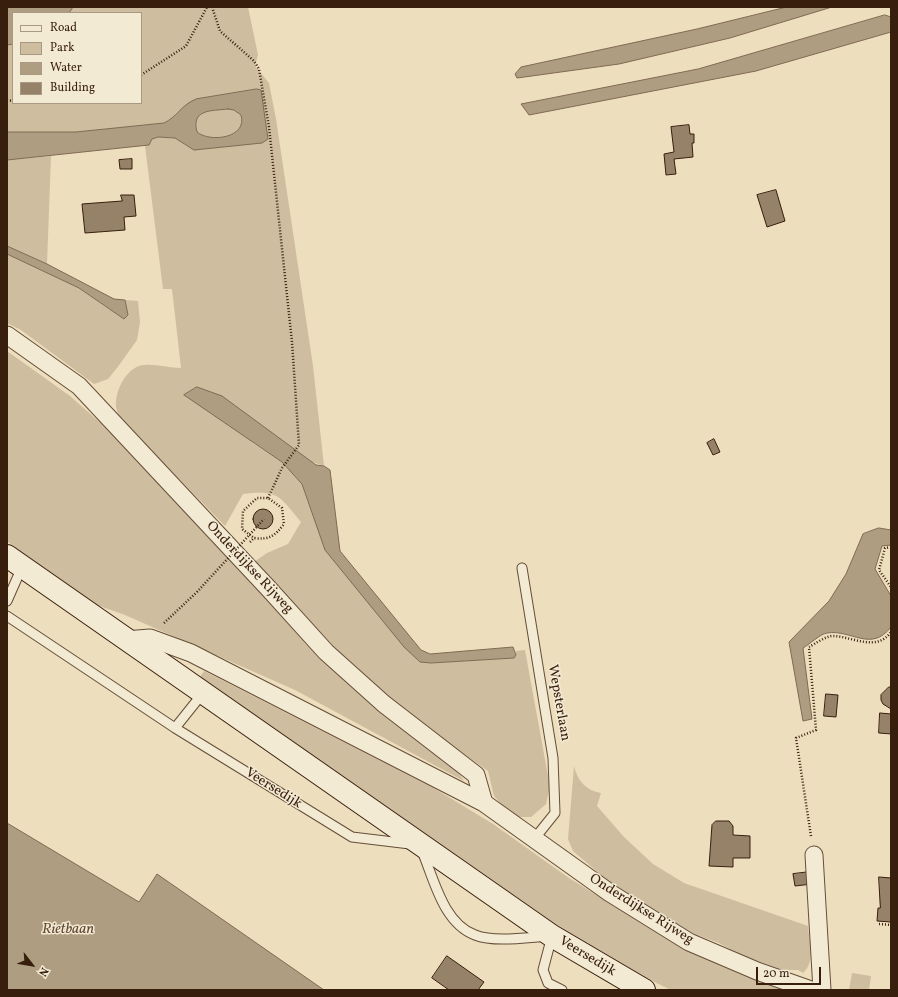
<!DOCTYPE html>
<html>
<head>
<meta charset="utf-8">
<style>
	body { margin:0 }
	#map { position:relative; width:898px; height:997px; overflow:hidden; background:#eddebd; font-family:Vollkorn,serif }
	canvas { display:block }
	.frame { position:absolute; inset:0; border:8px solid #381e0d; pointer-events:none }
	.legend { position:absolute; left:12px; top:12px; width:130px; height:92px; box-sizing:border-box; background:#f3ead4; border:1px solid #a89884; margin:0; padding:5px 7px; list-style:none; font-size:12px; color:#381e0d }
	.legend li { display:flex; align-items:center; gap:8px; height:20px }
	.legend b { width:20px; border:1px solid #a89884 }
	.north { position:absolute; left:12px; top:945px; width:40px; height:40px; -webkit-text-stroke:3px #f3ead4; paint-order:stroke; rotate:121deg; font-size:11px; font-weight:700; line-height:16px; text-align:center; color:#381e0d }
	.north::after { content:''; display:block; margin:auto; width:14px; height:18px; background:#381e0d; clip-path:polygon(50% 0,100% 100%,50% 72%,0 100%) }
	.scale { position:absolute; left:756px; top:967px; width:65px; height:18px; box-sizing:border-box; border:2px solid #381e0d; border-top:0; padding-left:5px; font-size:12px; line-height:14px; white-space:nowrap; color:#381e0d; -webkit-text-stroke:3px #f3ead4; paint-order:stroke }
</style>
</head>
<body>
<div id="map">
<canvas width="898" height="997"></canvas>
<div class="frame"></div>
<ul class="legend">
<li><b style="height:5px;background:#f3ead4"></b>Road</li>
<li><b style="height:11px;background:#cebd9f"></b>Park</li>
<li><b style="height:11px;background:#af9d81"></b>Water</li>
<li><b style="height:11px;background:#968269"></b>Building</li>
</ul>
<div class="north">N</div>
<div class="scale">20 m</div>
</div>
<script>
const c = document.querySelector('canvas').getContext('2d');
c.lineJoin = 'round';
function fillPath(path, color) { c.fillStyle = color; c.fill(path, 'evenodd'); }
function strokePath(path, color, width, dash) { c.strokeStyle = color; c.lineWidth = width; c.lineCap = dash ? 'butt' : 'round'; c.setLineDash(dash || []); c.stroke(path); }
function drawText(font, color, halo, rows, align = 'center') {
  c.font = font + ' Vollkorn,serif'; c.lineWidth = 3; c.setLineDash([]); c.textBaseline = 'middle'; c.strokeStyle = halo; c.fillStyle = color; for (const [text, x, y, turn = 0] of rows) {
    c.save(); c.translate(x, y); c.rotate((+turn || 0) * Math.PI / 180); c.textAlign = isNaN(turn) ? turn : align; if (halo) c.strokeText(text, 0, 0); c.fillText(text, 0, 0); c.restore();
  }
}
fillPath(new Path2D(`
	M 73,7 L 248,7 L 258,55 L 255,66 L 269,83 L 276,119 L 313,366 L 324,466 L 250,441 L 282,462 L 302,484 L 313,516 L 419,662 L 431,663 L 514,658 L 516,655 L 516,651 L 525,650 L 550,787 L 546,804 L 531,817 L 516,817 L 502,805 L 494,796 L 488,771 L 404,711 L 349,664 L 254,562 L 267,553 L 288,544 L 301,522 C 279,496 279,490 243,494 L 225,526 L 130,429 C 126,424 119,417 117,411 C 112,395 126,366 144,365 C 156,364 169,368 181,368 L 172,289 L 163,289 L 145,146 L 149,145 L 152,139 L 158,137 L 175,138 L 194,150 L 265,141 L 261,90 L 257,89 L 196,99 L 176,113 L 172,119 L 164,123 L 76,132 L 7,132 L 7,45 L 13,44 L 13,103 L 141,103 L 141,13 L 69,13 Z
	M 228,109 L 234,110 L 241,115 C 248,138 210,143 197,132 C 191,109 211,111 228,109 Z
	M 51,156 L 47,264 L 7,246 L 7,160 Z
	M 7,254 L 79,288 L 124,319 L 128,315 L 125,300 L 138,301 L 140,322 L 137,340 L 117,368 L 108,379 L 94,384 L 21,330 L 7,323 Z
	M 7,351 L 70,396 L 104,426 L 321,656 L 367,701 L 414,738 L 453,764 L 464,781 L 295,690 L 125,615 L 77,598 L 7,541 Z
	M 204,671 L 432,787 L 493,824 L 569,878 L 675,944 L 744,975 L 786,990 L 671,990 L 642,976 L 569,933 L 200,677 Z
	M 574,766 C 577,780 586,791 601,793 L 597,806 L 624,837 L 653,864 L 684,883 L 808,926 C 809,941 816,962 803,973 L 798,970 L 783,970 L 741,955 L 719,943 L 681,929 L 628,898 L 573,851 L 568,839 Z
	M 852,973 L 871,976 L 869,990 L 849,990 Z`), '#cebd9f');
const water = new Path2D(`
	M 7,7 L 73,7 L 69,13 L 13,13 L 13,44 L 7,45 Z
	M 787,7 L 832,7 L 730,38 L 619,64 L 517,78 L 515,74 L 521,67 L 697,29 Z
	M 885,15 L 891,17 L 891,32 L 756,71 L 529,115 L 521,104 L 698,69 Z
	M 257,89 L 261,90 L 268,139 L 262,143 L 194,150 L 175,138 L 158,137 L 152,139 L 149,145 L 7,160 L 7,132 L 76,132 L 164,123 C 177,117 181,105 196,99 ZM 228,109 L 234,110 L 241,115 C 248,138 210,143 197,132 C 191,109 211,111 228,109 Z
	M 7,246 L 47,264 L 114,299 L 125,300 L 128,315 L 124,319 L 79,288 L 7,254 Z
	M 197,387 L 222,396 L 316,465 L 324,466 L 330,470 L 340,551 L 421,650 L 430,654 L 513,647 L 516,655 L 514,658 L 431,663 L 420,662 L 404,647 L 325,550 L 302,484 L 282,462 L 184,395 Z
	M 879,528 L 891,530 L 891,545 L 882,546 L 875,569 L 891,596 L 891,627 C 871,653 851,629 827,633 C 820,634 810,644 803,648 L 812,719 L 803,721 L 789,642 L 829,601 L 846,574 L 863,534 Z
	M 7,823 L 139,902 L 157,874 L 324,990 L 7,990 Z`);
fillPath(water, '#af9d81');
strokePath(water, '#7f6a53', 1);
const building = new Path2D(`
	M 689,125 L 690,134 L 694,134 L 694,143 L 692,143 L 693,157 L 674,159 L 676,174 L 666,175 L 664,154 L 674,152 L 671,127 Z
	M 132,159 L 132,169 L 120,169 L 119,160 Z
	M 776,190 L 785,221 L 767,227 L 757,195 Z
	M 121,195 L 134,195 L 136,216 L 124,217 L 125,230 L 85,233 L 82,204 L 122,201 Z
	M 714,439 L 720,452 L 713,455 L 707,443 Z
	M253 519a10 10 0 1 1 20 0a10 10 0 1 1-20 0Z
	M 889,687 L 891,687 L 891,709 L 883,704 L 881,700 L 881,695 Z
	M 826,694 L 838,695 L 836,717 L 824,716 Z
	M 880,713 L 891,714 L 891,734 L 879,733 Z
	M 716,821 L 729,821 L 733,826 L 733,835 L 750,836 L 750,858 L 733,858 L 733,867 L 709,866 L 712,825 Z
	M 810,872 L 812,884 L 795,886 L 793,874 Z
	M 879,877 L 891,878 L 891,922 L 877,921 L 878,908 L 880,908 Z
	M 447,956 L 484,982 L 478,990 L 449,990 L 432,978 Z`);
fillPath(building, '#968269');
strokePath(building, '#381e0d', 1);
const lane = new Path2D(`
	M 522,568 L 553,758 L 555,813 L 535,838
	M 7,601 L 22,567
	M 7,616 L 175,728
	M 203,693 L 175,728 L 352,837 L 410,844
	M 422,851 C 434,879 443,923 475,935 C 495,943 530,937 552,936 L 543,970 L 548,983 L 562,990`);
const street = new Path2D(`
	M 7,335 L 79,386 L 269,589 L 326,652 L 384,704 L 476,775 L 484,803
	M 125,640 L 150,638 L 191,653 L 484,803 L 610,893 L 689,942 L 757,971 L 811,990
	M 814,855 L 822,990`);
const secondary = new Path2D(`
	M 7,556 L 552,936 L 644,990`);
strokePath(lane, '#654e39', 11);
strokePath(street, '#654e39', 19);
strokePath(secondary, '#381e0d', 24);
strokePath(new Path2D(`
	M 212,7 L 220,31 L 254,61 L 259,69 L 269,127 L 292,342 L 299,445
	M 141,75 L 186,46 L 207,7
	M 7,100 L 13,101
	M 268,498 L 282,468
	M 250,542 L 254,538 C 269,540 275,536 284,524 L 282,508 L 268,498 L 257,498 L 243,511 L 242,529 L 254,538
	M 891,547 L 885,548 L 879,570 L 891,587
	M 164,623 L 197,592
	M 811,836 L 796,738 L 816,730 L 809,647 C 815,644 827,635 834,636 C 853,637 877,652 891,632
	M 879,924 L 891,925`), '#381e0d', 2.5, [1, 2]);
strokePath(lane, '#f3ead4', 9);
strokePath(street, '#f3ead4', 17);
strokePath(secondary, '#f3ead4', 22);
strokePath(new Path2D(`
	M 282,468 L 299,445
	M 197,592 L 264,519`), '#381e0d', 2.5, [1, 2]);
drawText('14px', '#381e0d', '#f3ead4', [
	["Onderdijkse Rijweg",249,568,47],
	["Wepsterlaan",558,703,80],
	["Veersedijk",273,789,32],
	["Onderdijkse Rijweg",641,910,32],
	["Veersedijk",587,957,31]
]);
drawText('italic 15px', '#624a36', '#f3ead4', [
	["Rietbaan",68,930]
]);
</script>
</body>
</html>
